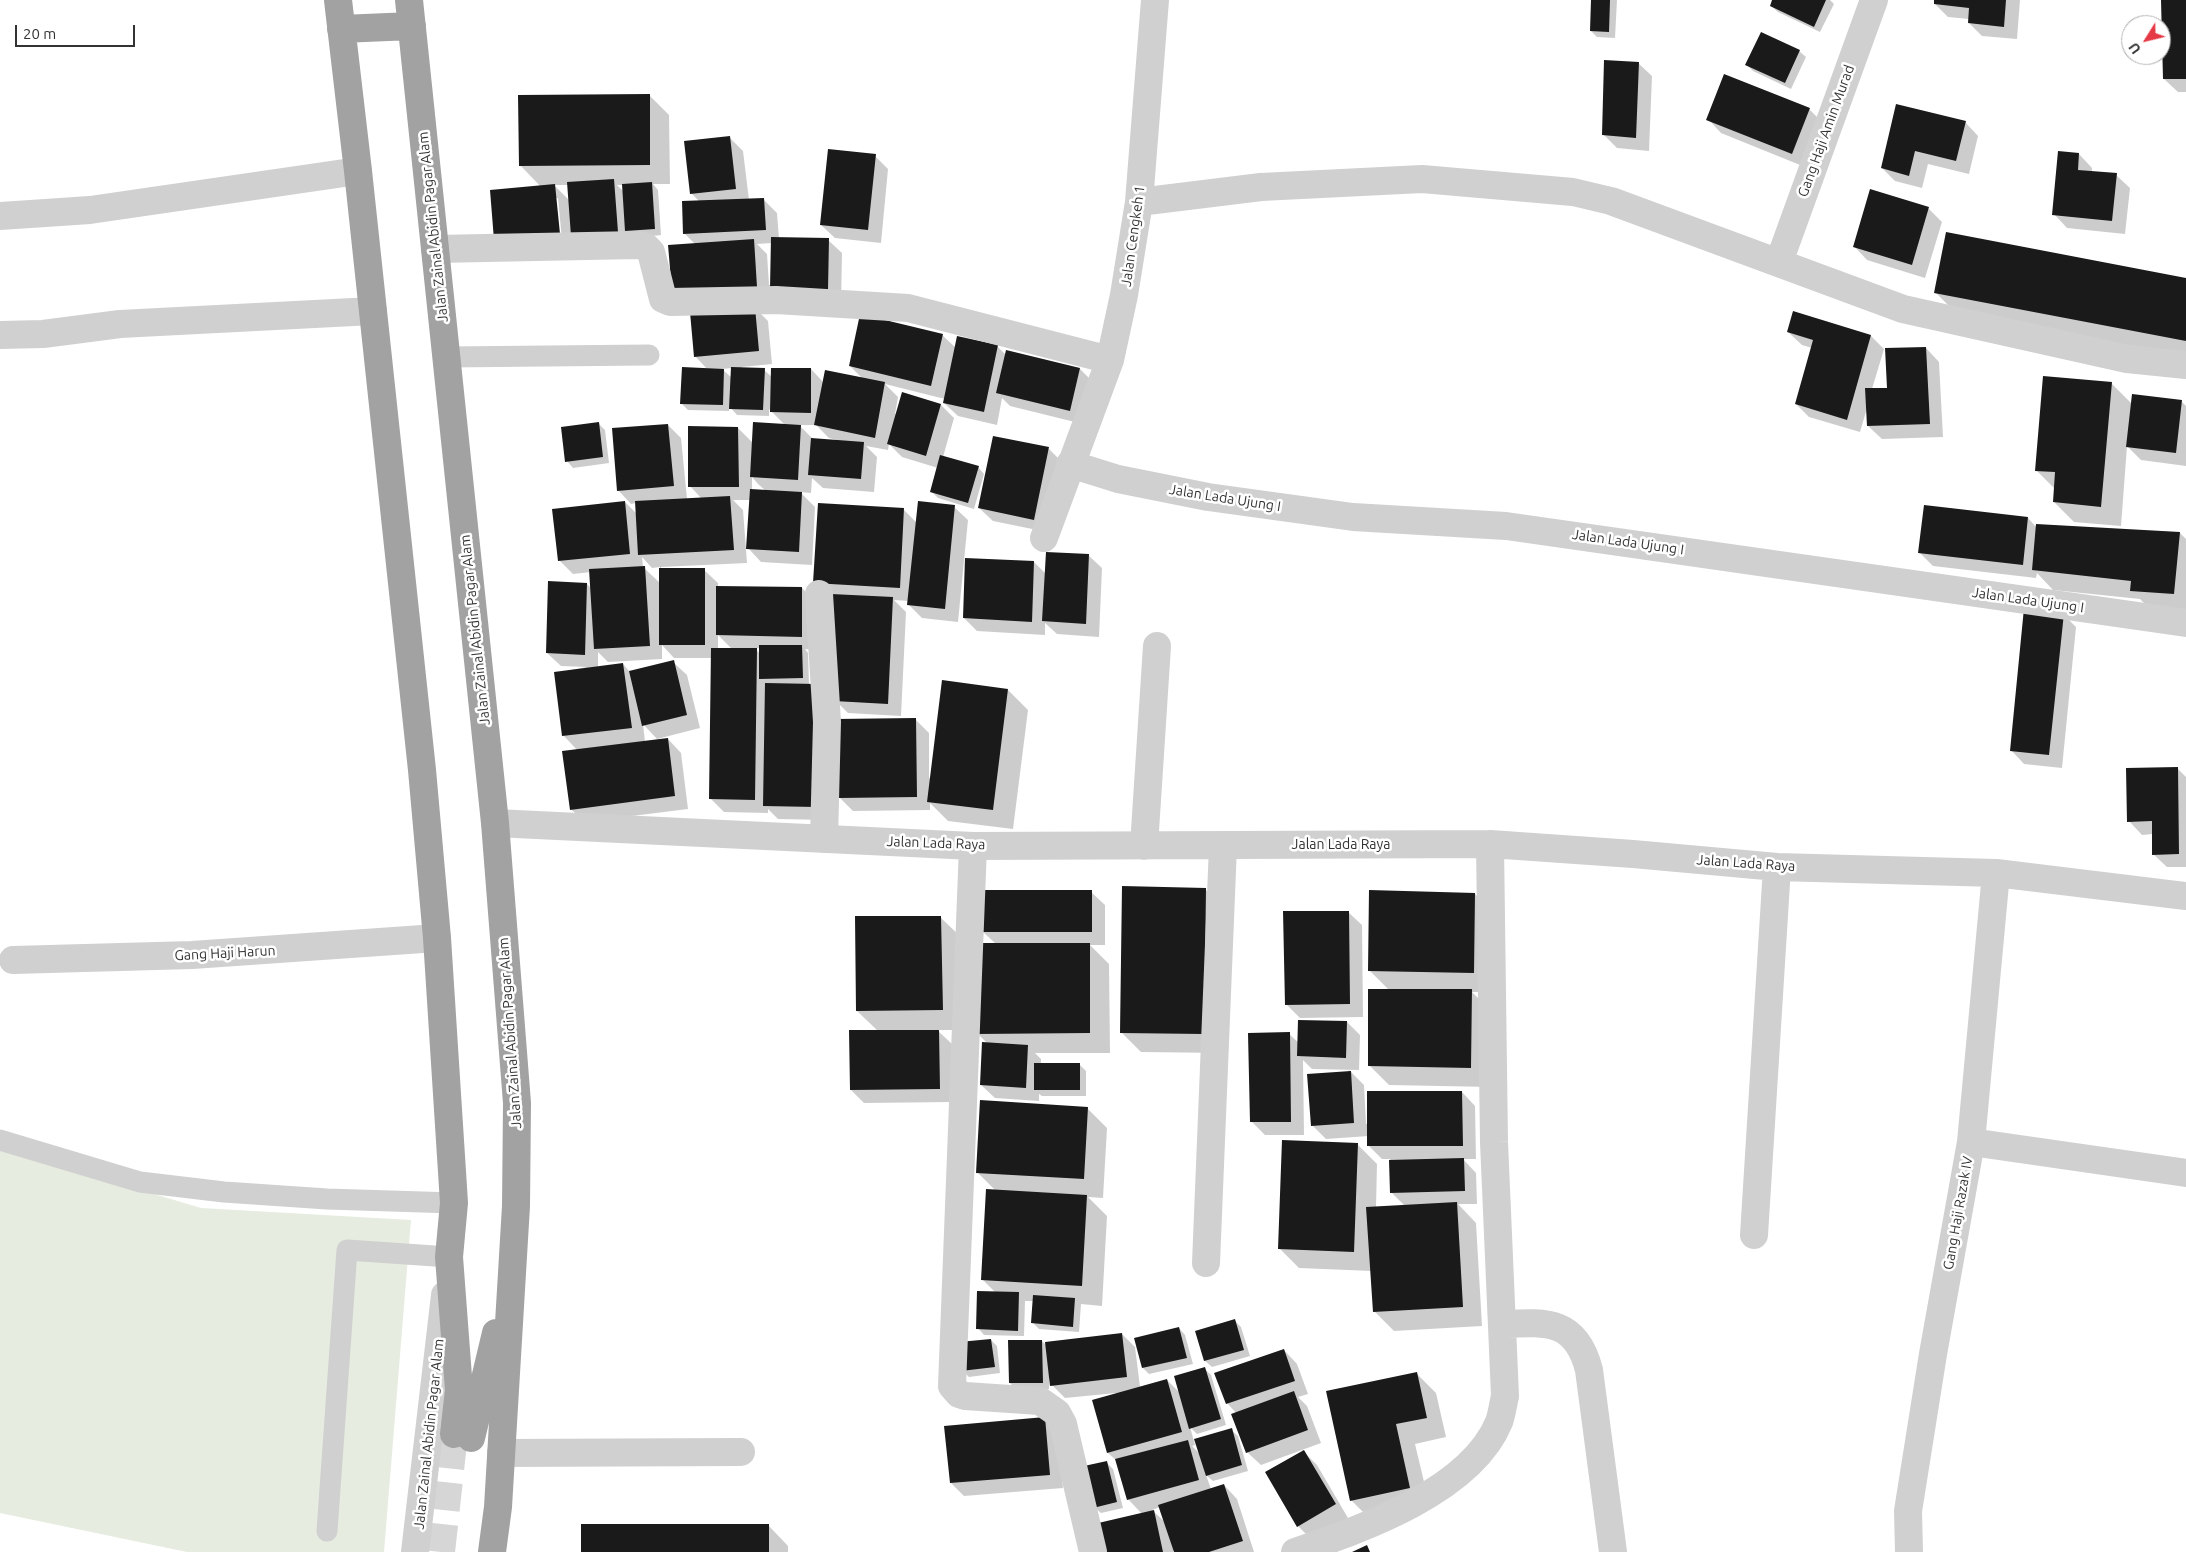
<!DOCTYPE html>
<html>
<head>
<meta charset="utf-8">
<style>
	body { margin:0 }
	#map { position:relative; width:2186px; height:1552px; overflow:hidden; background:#fff; font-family:Ubuntu,sans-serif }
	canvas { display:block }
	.north { position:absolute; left:2121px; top:15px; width:50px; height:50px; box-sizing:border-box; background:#fff; border:1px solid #adadad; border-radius:50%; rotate:234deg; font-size:14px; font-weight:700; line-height:20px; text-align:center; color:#333 }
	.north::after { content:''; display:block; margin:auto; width:18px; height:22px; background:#e63946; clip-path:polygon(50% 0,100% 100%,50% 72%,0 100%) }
	.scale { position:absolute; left:15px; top:25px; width:120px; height:22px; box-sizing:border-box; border:2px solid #333; border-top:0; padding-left:6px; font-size:15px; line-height:18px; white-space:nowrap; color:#333; -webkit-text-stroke:4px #fff; paint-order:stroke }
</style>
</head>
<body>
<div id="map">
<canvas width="2186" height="1552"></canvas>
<div class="north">U</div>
<div class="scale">20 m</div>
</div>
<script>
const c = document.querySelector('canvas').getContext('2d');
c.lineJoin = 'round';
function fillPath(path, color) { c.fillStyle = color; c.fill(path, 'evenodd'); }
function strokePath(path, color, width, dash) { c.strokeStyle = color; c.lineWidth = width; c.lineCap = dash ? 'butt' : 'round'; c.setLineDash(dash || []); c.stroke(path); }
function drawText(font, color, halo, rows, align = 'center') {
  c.font = font + ' Ubuntu,sans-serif'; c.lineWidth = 5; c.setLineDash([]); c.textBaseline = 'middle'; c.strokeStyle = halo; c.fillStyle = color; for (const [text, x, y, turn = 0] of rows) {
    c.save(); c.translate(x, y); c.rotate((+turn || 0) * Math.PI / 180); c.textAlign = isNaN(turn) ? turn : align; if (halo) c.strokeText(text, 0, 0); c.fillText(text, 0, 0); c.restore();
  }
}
fillPath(new Path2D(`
	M 0,1148 L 201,1208 L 411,1220 L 384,1552 L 187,1552 L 0,1513 Z`), '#e6ecdf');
fillPath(new Path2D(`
	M 1592,0 L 1617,0 L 1615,38 L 1597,37 L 1591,31 Z
	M 1774,0 L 1830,0 L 1834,4 L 1820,32 L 1778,12 L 1771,6 Z
	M 1935,0 L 2020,0 L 2017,39 L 1982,36 L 1969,23 L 1969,19 L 1948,17 L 1935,4 Z
	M 2163,0 L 2186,0 L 2186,92 L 2178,92 L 2164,79 Z
	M 1799,51 L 1806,57 L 1791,89 L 1753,71 L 1747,65 Z
	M 1638,63 L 1652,76 L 1649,151 L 1617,148 L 1603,134 Z
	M 649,95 L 669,115 L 670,184 L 653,184 L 658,190 L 661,235 L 509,253 L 541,187 L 520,165 ZM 554,185 L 568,185 L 569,200 ZM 617,185 L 624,185 L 624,192 ZM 555,198 L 558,198 L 562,240 L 559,240 Z
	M 1809,109 L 1823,123 L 1805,167 L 1721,133 L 1708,119 Z
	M 1965,122 L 1978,136 L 1969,174 L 1928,164 L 1922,188 L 1895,181 L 1882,168 Z
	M 729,137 L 743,151 L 749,200 L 764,200 L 777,213 L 779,239 L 828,240 L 842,253 L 841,303 L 784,302 L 769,286 L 770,300 L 695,244 L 684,233 L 700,202 L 691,193 ZM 772,243 L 771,285 L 769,285 L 767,254 L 757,244 Z
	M 2079,154 L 2092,168 L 2092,172 L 2116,175 L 2130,188 L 2125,234 L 2067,228 L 2054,214 Z
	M 875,156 L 888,169 L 881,243 L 835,238 L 821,225 Z
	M 1871,191 L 1929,209 L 1942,222 L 1925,278 L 1867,260 L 1854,246 Z
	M 2186,280 L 2186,357 L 1956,313 L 1936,293 Z
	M 755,308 L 768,321 L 772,364 L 742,367 L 742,369 L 764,370 L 772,377 L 811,369 L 824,383 L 863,379 L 850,366 L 942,335 L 956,348 L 997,346 L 1006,355 L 1080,369 L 1093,382 L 1083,424 L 1010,406 L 1002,398 L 997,425 L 958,416 L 944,403 L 945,399 L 885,384 L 898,397 L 895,414 L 897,414 L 903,393 L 941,405 L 954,418 L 943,457 L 978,467 L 984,474 L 974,509 L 938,498 L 932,492 L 938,468 L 902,457 L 889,444 L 888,450 L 866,446 L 877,457 L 874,492 L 823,488 L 812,478 L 811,493 L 800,492 L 815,507 L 812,565 L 761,562 L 748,548 L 751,500 L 733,500 L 743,510 L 747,563 L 661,567 L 661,569 L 704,570 L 718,583 L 718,587 L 802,588 L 815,601 L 815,650 L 805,649 L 808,653 L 809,685 L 828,820 L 778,819 L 768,809 L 768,813 L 724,812 L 710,798 L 712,658 L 674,658 L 662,645 L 662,659 L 608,662 L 598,652 L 598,667 L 623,664 L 630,672 L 673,662 L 687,675 L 700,728 L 657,739 L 643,724 L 645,742 L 668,739 L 681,753 L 688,809 L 584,822 L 571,809 L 578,751 L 564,736 L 555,673 L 587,667 L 561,666 L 547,653 L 587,584 L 592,589 L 591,572 L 573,574 L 559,560 L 625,502 L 637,514 L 636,503 L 631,504 L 618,490 L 668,425 L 681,438 L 687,499 L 701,498 L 690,486 L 738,428 L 753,443 L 786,426 L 769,409 L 769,416 L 737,415 L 729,406 L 729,411 L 688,410 L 682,404 L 707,369 L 695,356 ZM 732,368 L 732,378 L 722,369 ZM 799,425 L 816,425 L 829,438 L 837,440 L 836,441 L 814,440 ZM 752,477 L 758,484 L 766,491 L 752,490 ZM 642,557 L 652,568 L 660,567 L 660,583 L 643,567 ZM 718,635 L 732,649 L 718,649 ZM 755,648 L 760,648 L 760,654 Z
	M 1788,332 L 1871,336 L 1884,349 L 1872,389 L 1889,389 L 1926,348 L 1939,362 L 1943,437 L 1882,439 L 1868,426 L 1867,408 L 1860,432 L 1809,417 L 1796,404 L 1812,348 L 1802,345 Z
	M 2111,383 L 2132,404 L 2182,402 L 2186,406 L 2186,466 L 2141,460 L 2127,446 L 2121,526 L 2074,522 L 2054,502 L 2055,489 L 2036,470 Z
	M 599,424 L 605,430 L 609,463 L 573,468 L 567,461 Z
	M 1049,449 L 1062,462 L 1047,532 L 993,521 L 979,508 Z
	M 954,507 L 968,520 L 958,622 L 922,618 L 909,605 L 909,601 L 894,600 L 906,612 L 901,716 L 848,713 L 835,700 L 815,582 L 903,509 L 917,523 Z
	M 2028,518 L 2037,528 L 2037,526 L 2180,533 L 2186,539 L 2186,613 L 2152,611 L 2140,599 L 2053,590 L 2037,573 L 2036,578 L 1933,566 L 1920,553 Z
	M 1088,555 L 1102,568 L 1099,637 L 1057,634 L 1045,623 L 1045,635 L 977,631 L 964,618 L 1034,562 L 1046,574 Z
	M 2063,614 L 2076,627 L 2062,768 L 2024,764 L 2011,750 Z
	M 1008,690 L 1028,710 L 1013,829 L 948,821 L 930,803 L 930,810 L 853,811 L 840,798 L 915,719 L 929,733 L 929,778 L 931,778 Z
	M 2177,768 L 2186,777 L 2186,867 L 2167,867 L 2153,854 L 2153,834 L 2142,835 L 2129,821 Z
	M 1205,889 L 1225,909 L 1224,1053 L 1141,1052 L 1121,1032 Z
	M 1091,892 L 1105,905 L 1105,945 L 1090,945 L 1109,964 L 1110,1053 L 1035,1053 L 1041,1059 L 1041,1064 L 1080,1065 L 1086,1071 L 1086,1096 L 1042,1096 L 1039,1094 L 1039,1101 L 995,1098 L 981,1085 L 988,1044 L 977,1033 L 996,944 L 982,931 Z
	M 1475,894 L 1495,914 L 1494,992 L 1472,992 L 1491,1011 L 1491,1087 L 1389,1085 L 1369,1065 L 1389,990 L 1369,970 Z
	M 1348,912 L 1362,925 L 1363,1017 L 1300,1018 L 1286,1004 Z
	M 941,918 L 961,937 L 962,1030 L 937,1030 L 952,1044 L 953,1102 L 864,1103 L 851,1090 L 878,1031 L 857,1011 Z
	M 1347,1022 L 1360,1035 L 1359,1070 L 1312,1069 L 1303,1060 L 1304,1135 L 1265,1135 L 1251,1121 L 1289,1034 L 1299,1043 Z
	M 1349,1070 L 1364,1085 L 1366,1124 L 1462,1092 L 1475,1106 L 1476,1159 L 1463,1159 L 1476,1173 L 1477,1204 L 1458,1204 L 1476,1223 L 1482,1326 L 1394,1331 L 1374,1311 L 1372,1271 L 1299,1268 L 1279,1248 L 1357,1144 L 1377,1164 L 1376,1207 L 1405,1206 L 1391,1192 L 1390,1159 L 1382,1159 L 1369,1146 L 1369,1136 L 1326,1139 L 1312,1125 Z
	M 1087,1108 L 1107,1128 L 1103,1198 L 1088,1197 L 1107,1216 L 1102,1306 L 1081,1304 L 1079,1332 L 1039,1329 L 1033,1323 L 1034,1301 L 1025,1301 L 1024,1336 L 984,1335 L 978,1328 L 995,1292 L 982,1279 L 995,1190 L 977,1172 Z
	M 1235,1321 L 1241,1327 L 1250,1356 L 1212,1367 L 1205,1361 L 1197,1332 Z
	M 1179,1328 L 1185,1335 L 1193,1364 L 1149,1374 L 1143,1368 Z
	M 1122,1334 L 1135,1347 L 1140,1387 L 1167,1380 L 1181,1394 L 1205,1369 L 1211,1375 L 1226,1425 L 1197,1434 L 1190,1427 L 1195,1445 L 1192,1446 L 1200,1454 L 1231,1430 L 1238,1436 L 1248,1471 L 1213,1481 L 1206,1475 L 1211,1489 L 1224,1485 L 1237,1499 L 1254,1552 L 1175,1552 L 1174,1550 L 1173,1552 L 1102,1552 L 1142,1514 L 1128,1499 L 1118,1462 L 1108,1453 L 1116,1393 L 1065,1398 L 1052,1385 L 1050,1375 L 1049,1375 L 1049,1389 L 1016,1389 L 1010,1383 L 1042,1341 L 1047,1346 ZM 1160,1507 L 1166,1523 L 1152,1510 Z
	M 991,1340 L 997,1346 L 1000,1373 L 969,1377 L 962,1370 Z
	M 1284,1350 L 1297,1364 L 1308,1394 L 1298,1397 L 1307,1406 L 1321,1443 L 1261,1465 L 1247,1452 L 1237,1414 L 1227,1403 Z
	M 1416,1373 L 1436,1393 L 1446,1437 L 1415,1444 L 1430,1507 L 1371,1520 L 1351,1500 Z
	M 1044,1419 L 1058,1432 L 1063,1488 L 964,1496 L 951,1483 Z
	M 1302,1450 L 1317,1465 L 1348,1518 L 1311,1539 L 1298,1526 Z
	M 1106,1462 L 1113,1469 L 1123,1508 L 1101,1513 L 1094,1507 Z
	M 769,1526 L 788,1546 L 788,1552 L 582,1552 Z`), '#0003');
fillPath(new Path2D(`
	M 1591,0 L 1610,0 L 1609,32 L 1590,31 Z
	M 1772,0 L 1826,0 L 1814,27 L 1770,6 Z
	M 1934,0 L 2006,0 L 2004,27 L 1968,23 L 1969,8 L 1934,4 Z
	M 2161,0 L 2186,0 L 2186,79 L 2163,79 Z
	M 1761,32 L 1800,50 L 1785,83 L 1745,65 Z
	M 1604,60 L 1639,62 L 1636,138 L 1602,135 Z
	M 1724,74 L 1810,108 L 1792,154 L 1706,120 Z
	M 650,94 L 650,165 L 519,166 L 518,95 Z
	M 1896,104 L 1966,121 L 1956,161 L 1915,151 L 1909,176 L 1881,168 Z
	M 730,136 L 736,189 L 690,194 L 684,141 Z
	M 828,149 L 876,154 L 868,230 L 820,225 Z
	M 2058,151 L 2079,153 L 2078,170 L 2117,173 L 2112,221 L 2052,215 Z
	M 614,179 L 618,232 L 571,236 L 567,182 Z
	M 652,182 L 655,229 L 625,231 L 622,184 Z
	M 555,184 L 560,234 L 494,240 L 490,190 Z
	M 1870,189 L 1929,207 L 1912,265 L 1853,247 Z
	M 764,198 L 766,230 L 683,234 L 682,201 Z
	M 1946,232 L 2186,278 L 2186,341 L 1934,293 Z
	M 771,237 L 829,238 L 828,290 L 770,289 Z
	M 754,239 L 757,287 L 672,292 L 668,245 Z
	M 755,307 L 759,351 L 694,357 L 690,312 Z
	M 1793,311 L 1871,335 L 1847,420 L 1795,404 L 1813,340 L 1787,332 Z
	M 860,314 L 943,334 L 931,386 L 849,366 Z
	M 957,336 L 998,345 L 984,412 L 943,403 Z
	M 1926,347 L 1930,424 L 1867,426 L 1865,388 L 1887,388 L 1885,348 Z
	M 1006,350 L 1080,368 L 1070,411 L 996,393 Z
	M 682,367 L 724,369 L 723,405 L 680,404 Z
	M 731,367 L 765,368 L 763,410 L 729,409 Z
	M 771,368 L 811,368 L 811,413 L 770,412 Z
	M 825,370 L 885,382 L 875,438 L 814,425 Z
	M 2043,376 L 2112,382 L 2101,507 L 2053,502 L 2055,472 L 2035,471 Z
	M 902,392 L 941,404 L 926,456 L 887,444 Z
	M 2132,394 L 2182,400 L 2176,453 L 2126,447 Z
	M 599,422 L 603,457 L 565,462 L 561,427 Z
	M 753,422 L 801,425 L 798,480 L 750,477 Z
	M 668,424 L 674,486 L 617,491 L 612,428 Z
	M 688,426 L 738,427 L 739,487 L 688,487 Z
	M 993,436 L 1049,447 L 1034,520 L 978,508 Z
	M 811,438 L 864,442 L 861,479 L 808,475 Z
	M 940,455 L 979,466 L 968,503 L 930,492 Z
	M 750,489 L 802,492 L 799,552 L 746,549 Z
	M 730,496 L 734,550 L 638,555 L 635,501 Z
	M 625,501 L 630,554 L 558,561 L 552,509 Z
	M 918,501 L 955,505 L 945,609 L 907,605 Z
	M 818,503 L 904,508 L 900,588 L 813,583 Z
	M 1924,505 L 2028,517 L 2023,565 L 1918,553 Z
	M 2036,524 L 2180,532 L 2174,594 L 2130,591 L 2131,581 L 2032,570 Z
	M 1046,552 L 1089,554 L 1086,624 L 1042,621 Z
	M 965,558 L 1034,561 L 1032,622 L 963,618 Z
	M 645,566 L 650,646 L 594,649 L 589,569 Z
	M 659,568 L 705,568 L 705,645 L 659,645 Z
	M 548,581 L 587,583 L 585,655 L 546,653 Z
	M 716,586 L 802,587 L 802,637 L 716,635 Z
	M 831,594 L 893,597 L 888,704 L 834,701 Z
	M 2024,608 L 2064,613 L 2049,755 L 2010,751 Z
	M 759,645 L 802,645 L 803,678 L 759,679 Z
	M 711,648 L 757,648 L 755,800 L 709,799 Z
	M 674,660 L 687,715 L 642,726 L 629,671 Z
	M 623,663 L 632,728 L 562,736 L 554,672 Z
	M 942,680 L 1008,689 L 993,810 L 927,802 Z
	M 765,683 L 817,684 L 816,807 L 763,806 Z
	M 916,718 L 917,797 L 839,798 L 836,719 Z
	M 668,738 L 675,796 L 570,810 L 562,751 Z
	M 2178,767 L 2179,854 L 2152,855 L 2152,821 L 2127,822 L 2126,768 Z
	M 1122,886 L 1206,888 L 1204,1034 L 1120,1033 Z
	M 981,890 L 1092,890 L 1092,932 L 981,932 Z
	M 1369,890 L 1475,893 L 1474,973 L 1368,971 Z
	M 1283,911 L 1349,911 L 1350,1004 L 1285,1005 Z
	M 855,916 L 941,916 L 943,1010 L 856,1011 Z
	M 976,943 L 1090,943 L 1090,1033 L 976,1034 Z
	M 1368,989 L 1472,989 L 1471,1068 L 1368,1066 Z
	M 1298,1020 L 1347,1021 L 1346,1058 L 1297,1056 Z
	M 849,1030 L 939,1030 L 940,1089 L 850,1090 Z
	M 1290,1032 L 1291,1122 L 1250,1122 L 1248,1033 Z
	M 982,1042 L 1028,1045 L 1026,1088 L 980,1085 Z
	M 1034,1063 L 1080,1063 L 1080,1090 L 1034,1090 Z
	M 1351,1071 L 1354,1123 L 1311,1126 L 1307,1074 Z
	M 1367,1091 L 1462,1091 L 1463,1146 L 1367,1146 Z
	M 980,1100 L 1088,1107 L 1084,1179 L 976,1173 Z
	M 1282,1140 L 1358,1143 L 1354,1252 L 1278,1249 Z
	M 1464,1158 L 1465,1191 L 1390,1193 L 1389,1160 Z
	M 986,1189 L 1087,1195 L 1082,1286 L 981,1280 Z
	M 1457,1202 L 1463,1307 L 1373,1312 L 1366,1207 Z
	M 977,1291 L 1019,1292 L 1018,1331 L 976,1329 Z
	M 1033,1295 L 1075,1298 L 1073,1327 L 1031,1323 Z
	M 1235,1319 L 1244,1350 L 1204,1361 L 1195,1331 Z
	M 1179,1327 L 1187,1358 L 1142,1368 L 1134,1338 Z
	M 1122,1333 L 1127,1377 L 1050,1386 L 1045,1342 Z
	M 991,1339 L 995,1367 L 961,1371 L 959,1342 Z
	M 1008,1340 L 1042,1340 L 1043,1383 L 1009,1383 Z
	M 1284,1349 L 1295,1381 L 1226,1404 L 1214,1373 Z
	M 1205,1367 L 1221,1419 L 1189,1429 L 1174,1376 Z
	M 1417,1372 L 1427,1418 L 1396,1424 L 1410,1488 L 1350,1501 L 1326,1391 Z
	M 1167,1379 L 1182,1432 L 1107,1453 L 1092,1400 Z
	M 1294,1391 L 1308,1430 L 1246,1453 L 1231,1414 Z
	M 1045,1417 L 1050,1475 L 950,1483 L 944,1426 Z
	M 1232,1428 L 1242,1465 L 1206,1476 L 1194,1439 Z
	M 1188,1440 L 1199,1480 L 1127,1500 L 1115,1459 Z
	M 1304,1450 L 1336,1504 L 1297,1527 L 1265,1472 Z
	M 1107,1461 L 1117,1502 L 1093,1508 L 1084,1466 Z
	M 1224,1484 L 1243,1541 L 1209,1552 L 1174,1552 L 1158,1505 Z
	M 1154,1510 L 1163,1552 L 1101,1552 L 1094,1524 Z
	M 581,1524 L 769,1524 L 769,1552 L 581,1552 Z
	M 1367,1545 L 1370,1552 L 1352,1552 Z`), '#1a1a1a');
strokePath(new Path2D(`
	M 441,1552 L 454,1434`), '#d6d6d6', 28, [28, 14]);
strokePath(new Path2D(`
	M 446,357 L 649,355
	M 0,1140 L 140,1182 L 224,1192 L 327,1199 L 454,1203
	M 327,1531 L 347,1250 L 449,1257`), '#d0d0d0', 21);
strokePath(new Path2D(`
	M 1139,202 L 1261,187 L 1422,179 L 1573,192 L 1611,201 L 1903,309 L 2127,359 L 2186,365
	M 0,216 L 90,210 L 358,171
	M 435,249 L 638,245 L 646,247 L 651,252 L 663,299 L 670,302 L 776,300 L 908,308 L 1110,360
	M 1779,262 L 1874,0
	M 0,335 L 43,334 L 120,324 L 373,311
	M 1070,464 L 1118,479 L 1208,497 L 1353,517 L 1506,526 L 2186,623
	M 1044,538 L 1110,360 L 1124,295 L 1139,202 L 1155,0
	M 819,594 L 827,722 L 824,839
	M 495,823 L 973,846 L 1490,844 L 1633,854 L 1777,867 L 1996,873 L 2186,896
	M 973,846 L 952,1386 L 959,1394 L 965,1396 L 1040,1401 L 1057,1413 L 1063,1424 L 1093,1552
	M 1144,846 L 1157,646
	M 13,960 L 192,955 L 437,938
	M 1971,1142 L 2186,1173
	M 1754,1235 L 1777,867
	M 1206,1263 L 1223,846
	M 1502,1324 C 1546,1322 1576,1319 1589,1370 L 1613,1552
	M 501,1453 L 741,1452
	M 1295,1552 C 1361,1529 1470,1492 1499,1422 C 1502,1414 1503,1404 1505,1396 L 1494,1142 L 1490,844
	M 1909,1552 L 1908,1511 L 1933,1354 L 1971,1142 L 1996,873`), '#d0d0d0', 28);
strokePath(new Path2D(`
	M 415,1552 L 445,1295`), '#d0d0d0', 28);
strokePath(new Path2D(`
	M 338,0 L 358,171 L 422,770 L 437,938 L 454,1203 L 449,1257 L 459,1390 L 454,1434
	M 409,0 L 495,823 L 517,1103 L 516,1206 L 498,1507 L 492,1552
	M 341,29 L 412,26
	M 471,1438 L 496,1333`), '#a2a2a2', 28);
drawText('14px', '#333', '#fff', [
	["Gang Haji Amin Murad",1826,131,-70],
	["Jalan Zainal Abidin Pagar Alam",433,227,-96],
	["Jalan Cengkeh 1",1133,236,-82],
	["Jalan Lada Ujung I",1225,498,9],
	["Jalan Lada Ujung I",1628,542,8],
	["Jalan Lada Ujung I",2028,600,8],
	["Jalan Zainal Abidin Pagar Alam",475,630,-96],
	["Jalan Lada Raya",936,843,2],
	["Jalan Lada Raya",1341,844],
	["Jalan Lada Raya",1746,863,4],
	["Gang Haji Harun",225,953,-3],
	["Jalan Zainal Abidin Pagar Alam",510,1033,-94],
	["Gang Haji Razak IV",1958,1213,-80],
	["Jalan Zainal Abidin Pagar Alam",429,1434,-84]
]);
</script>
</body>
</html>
